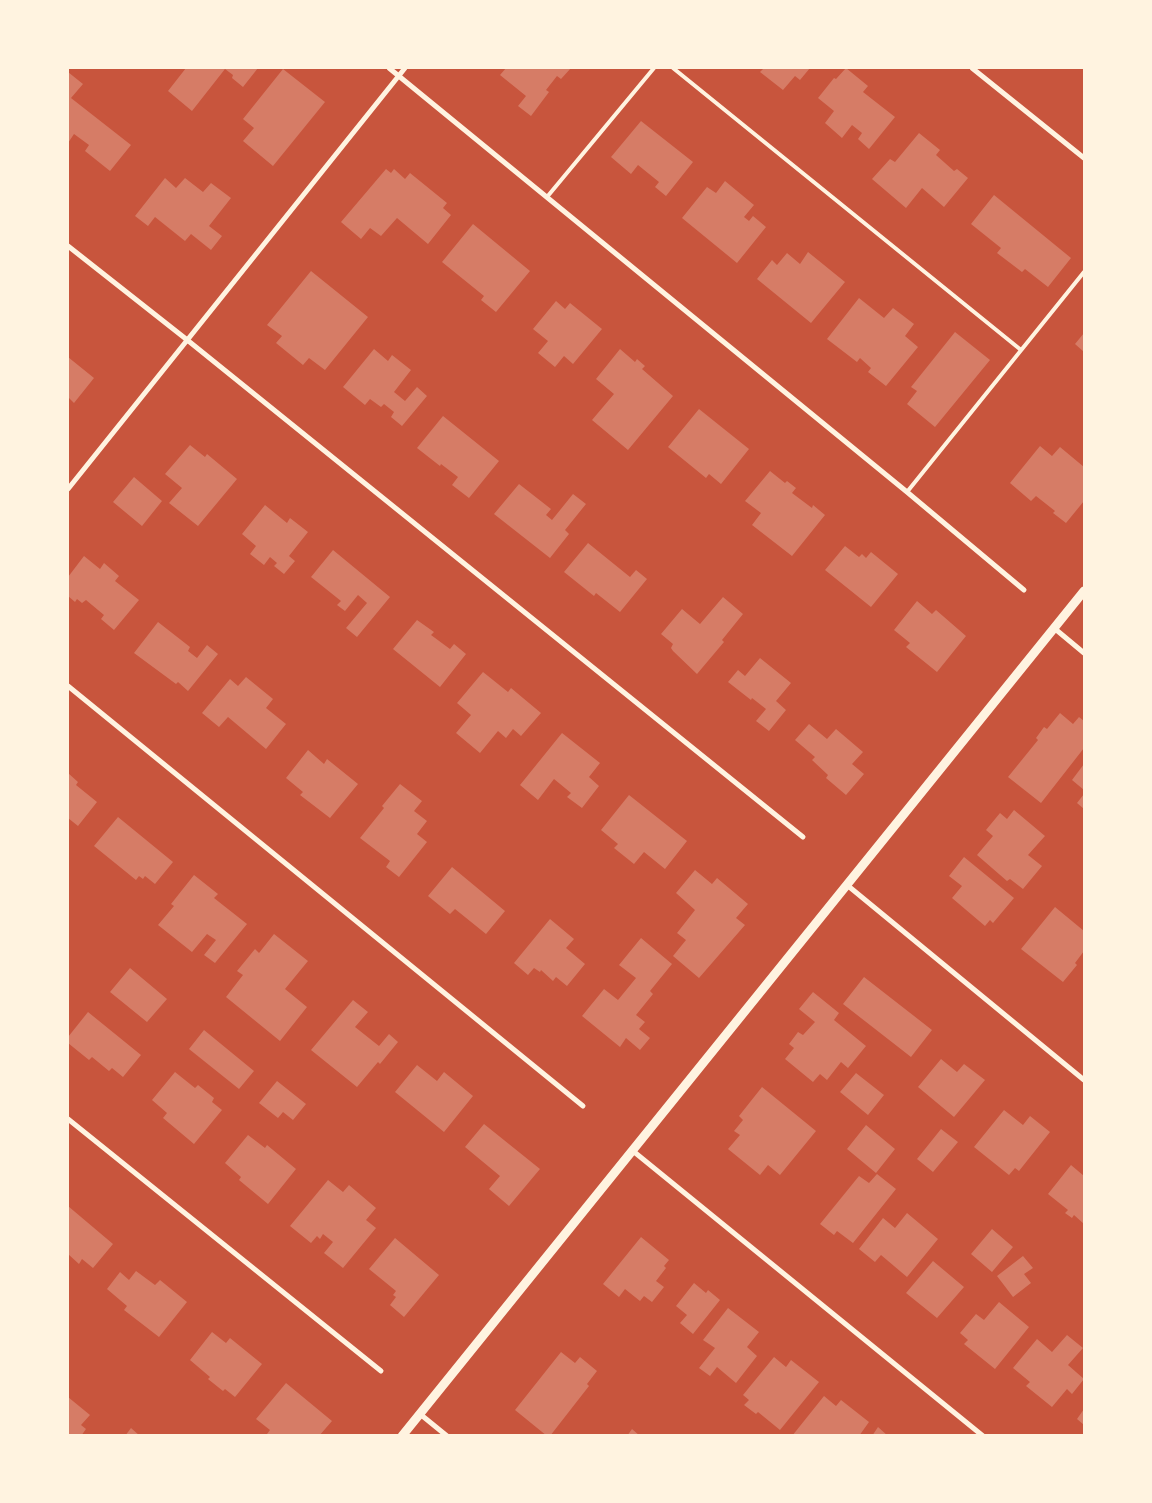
<!DOCTYPE html>
<html>
<head>
<meta charset="utf-8">
<style>
	body { margin:0 }
	#map { position:relative; width:1152px; height:1503px; overflow:hidden; background:#c8553d; font-family:"Fira Sans",sans-serif }
	canvas { display:block }
	.frame { position:absolute; inset:0; border:69px solid #fff3e0; pointer-events:none }
</style>
</head>
<body>
<div id="map">
<canvas width="1152" height="1503"></canvas>
<div class="frame"></div>
</div>
<script>
const c = document.querySelector('canvas').getContext('2d');
c.lineJoin = 'round';
function fillPath(path, color) { c.fillStyle = color; c.fill(path, 'evenodd'); }
function strokePath(path, color, width, dash) { c.strokeStyle = color; c.lineWidth = width; c.lineCap = dash ? 'butt' : 'round'; c.setLineDash(dash || []); c.stroke(path); }
fillPath(new Path2D(`
	M 186,68 L 258,68 L 243,87 L 232,78 L 233,75 L 225,69 L 192,111 L 168,91 Z
	M 506,68 L 571,68 L 561,79 L 557,76 L 546,90 L 549,92 L 531,116 L 518,106 L 526,96 L 500,75 Z
	M 764,68 L 810,68 L 800,80 L 795,76 L 783,90 L 760,72 Z
	M 846,68 L 868,86 L 863,92 L 895,117 L 869,149 L 858,139 L 862,133 L 852,125 L 842,138 L 825,123 L 834,111 L 818,98 L 834,78 L 836,79 Z
	M 283,69 L 325,102 L 273,166 L 243,141 L 254,128 L 243,119 Z
	M 68,72 L 83,84 L 71,98 L 131,145 L 110,171 L 85,151 L 89,145 L 74,134 L 68,143 Z
	M 641,121 L 693,162 L 666,196 L 655,187 L 659,182 L 638,165 L 631,174 L 611,157 Z
	M 919,133 L 940,150 L 936,155 L 954,171 L 957,169 L 968,178 L 944,207 L 922,188 L 906,208 L 872,179 L 890,159 L 895,162 Z
	M 386,169 L 391,173 L 394,169 L 405,179 L 410,173 L 447,203 L 443,208 L 451,215 L 428,244 L 397,218 L 381,236 L 370,228 L 361,239 L 341,222 Z
	M 165,178 L 176,188 L 185,178 L 203,192 L 211,183 L 231,198 L 209,226 L 222,236 L 211,250 L 191,234 L 185,241 L 155,217 L 148,226 L 135,216 Z
	M 725,181 L 754,205 L 744,217 L 749,221 L 753,216 L 766,227 L 737,263 L 682,218 L 707,187 L 716,193 Z
	M 994,195 L 1071,258 L 1048,287 L 1025,269 L 1022,272 L 997,253 L 1001,248 L 971,224 Z
	M 473,224 L 530,271 L 496,312 L 481,300 L 484,296 L 442,262 Z
	M 808,252 L 845,282 L 811,323 L 757,279 L 772,260 L 777,265 L 787,253 L 800,264 Z
	M 311,271 L 368,317 L 325,370 L 309,358 L 303,365 L 276,343 L 282,336 L 267,325 Z
	M 859,298 L 884,318 L 893,308 L 914,324 L 905,336 L 918,347 L 886,386 L 868,372 L 871,368 L 860,358 L 857,362 L 827,339 Z
	M 556,301 L 565,309 L 570,303 L 602,329 L 573,364 L 564,356 L 555,367 L 538,353 L 548,341 L 533,329 Z
	M 955,332 L 990,360 L 935,427 L 907,404 L 917,391 L 911,387 Z
	M 1084,333 L 1084,352 L 1075,344 Z
	M 374,349 L 388,361 L 392,355 L 411,370 L 394,392 L 405,401 L 417,387 L 427,396 L 402,426 L 391,417 L 394,412 L 384,404 L 381,407 L 370,399 L 365,405 L 343,387 Z
	M 620,349 L 635,362 L 637,359 L 645,366 L 642,369 L 673,396 L 628,450 L 592,420 L 614,394 L 596,379 Z
	M 68,357 L 94,378 L 74,403 L 68,397 Z
	M 699,409 L 749,449 L 721,484 L 709,474 L 706,478 L 668,447 Z
	M 443,416 L 499,461 L 469,498 L 452,485 L 458,477 L 441,464 L 440,466 L 417,448 Z
	M 190,445 L 205,457 L 207,454 L 237,479 L 198,526 L 169,503 L 182,488 L 165,474 Z
	M 1040,446 L 1052,456 L 1060,447 L 1084,467 L 1084,501 L 1066,523 L 1053,513 L 1055,511 L 1036,496 L 1031,501 L 1010,483 Z
	M 770,471 L 785,483 L 787,481 L 796,488 L 792,493 L 812,508 L 813,505 L 825,515 L 792,556 L 752,525 L 761,513 L 745,501 Z
	M 134,477 L 162,501 L 142,526 L 113,502 Z
	M 519,484 L 551,509 L 546,515 L 552,520 L 573,494 L 586,504 L 565,530 L 569,534 L 550,558 L 494,514 Z
	M 265,505 L 287,523 L 290,518 L 308,532 L 289,556 L 295,561 L 284,574 L 274,566 L 277,563 L 270,557 L 264,565 L 250,554 L 256,546 L 242,534 Z
	M 588,543 L 630,577 L 636,570 L 647,579 L 620,612 L 596,593 L 594,596 L 564,572 Z
	M 845,546 L 859,557 L 862,554 L 866,558 L 871,552 L 898,574 L 871,607 L 825,570 Z
	M 333,550 L 390,597 L 357,637 L 346,628 L 367,603 L 358,595 L 345,611 L 337,605 L 341,601 L 311,577 Z
	M 84,556 L 100,569 L 104,563 L 119,576 L 115,581 L 139,600 L 114,630 L 101,619 L 104,615 L 86,600 L 82,603 L 77,599 L 75,602 L 68,596 L 68,577 Z
	M 723,597 L 743,614 L 722,640 L 724,642 L 697,674 L 673,651 L 671,648 L 673,644 L 661,634 L 682,609 L 700,624 Z
	M 917,601 L 932,614 L 936,610 L 966,636 L 937,672 L 906,647 L 910,643 L 894,630 Z
	M 417,620 L 434,632 L 431,635 L 450,649 L 454,644 L 466,654 L 440,687 L 393,649 Z
	M 158,622 L 190,647 L 188,651 L 197,658 L 207,645 L 218,654 L 188,691 L 178,682 L 176,684 L 134,653 Z
	M 760,658 L 791,683 L 776,701 L 786,710 L 769,731 L 756,721 L 766,709 L 752,698 L 751,700 L 728,682 L 738,670 L 745,676 Z
	M 483,672 L 508,692 L 511,688 L 541,713 L 521,736 L 513,729 L 506,738 L 498,731 L 480,753 L 456,733 L 471,715 L 457,703 Z
	M 246,677 L 273,699 L 266,708 L 286,724 L 266,749 L 228,717 L 219,727 L 202,713 L 230,679 L 238,686 Z
	M 1060,713 L 1073,724 L 1079,717 L 1084,721 L 1084,748 L 1041,803 L 1008,777 L 1038,740 L 1036,738 L 1044,727 L 1047,729 Z
	M 809,724 L 827,739 L 836,729 L 863,752 L 852,764 L 864,774 L 846,795 L 826,778 L 828,775 L 812,760 L 815,757 L 795,740 Z
	M 562,733 L 600,763 L 589,777 L 599,786 L 582,808 L 567,797 L 571,793 L 554,779 L 538,800 L 520,785 Z
	M 308,750 L 324,764 L 327,759 L 358,784 L 330,818 L 300,795 L 303,792 L 286,778 Z
	M 1084,764 L 1084,790 L 1072,780 Z
	M 68,773 L 78,782 L 76,785 L 97,802 L 78,826 L 68,818 Z
	M 400,784 L 422,801 L 414,811 L 427,821 L 417,834 L 427,842 L 399,877 L 386,867 L 390,861 L 360,838 L 384,808 L 382,806 Z
	M 1084,794 L 1084,809 L 1077,803 Z
	M 629,795 L 687,841 L 665,869 L 644,852 L 634,864 L 614,848 L 618,844 L 601,830 Z
	M 1014,810 L 1045,836 L 1028,855 L 1042,866 L 1023,889 L 1010,879 L 1007,881 L 977,855 L 993,836 L 986,830 L 1000,813 L 1007,819 Z
	M 118,817 L 173,862 L 155,884 L 145,876 L 143,879 L 139,876 L 136,880 L 94,846 Z
	M 964,857 L 1014,898 L 993,923 L 990,920 L 985,926 L 952,898 L 962,886 L 949,876 Z
	M 452,867 L 505,911 L 486,934 L 455,909 L 450,914 L 428,896 Z
	M 695,870 L 712,884 L 717,878 L 748,904 L 736,918 L 745,925 L 699,978 L 673,956 L 686,940 L 677,933 L 695,910 L 676,893 Z
	M 194,875 L 218,894 L 214,898 L 247,924 L 215,963 L 204,955 L 216,940 L 207,934 L 192,952 L 158,925 L 174,906 L 171,904 Z
	M 1055,907 L 1084,931 L 1084,951 L 1075,963 L 1077,965 L 1063,982 L 1021,949 Z
	M 550,919 L 574,939 L 566,948 L 585,964 L 567,986 L 556,977 L 553,981 L 541,970 L 540,972 L 534,968 L 528,975 L 514,963 Z
	M 274,934 L 308,961 L 285,989 L 307,1007 L 280,1041 L 226,997 L 243,975 L 237,971 L 255,949 L 259,953 Z
	M 641,938 L 672,964 L 650,991 L 653,994 L 636,1015 L 645,1022 L 639,1029 L 650,1038 L 640,1050 L 626,1038 L 620,1047 L 582,1016 L 604,989 L 618,1000 L 636,978 L 619,965 Z
	M 130,968 L 167,999 L 147,1022 L 110,992 Z
	M 864,977 L 932,1030 L 911,1057 L 843,1004 Z
	M 813,992 L 839,1013 L 834,1020 L 866,1046 L 848,1068 L 841,1062 L 827,1080 L 820,1074 L 813,1082 L 785,1059 L 794,1048 L 789,1044 L 798,1032 L 803,1035 L 815,1022 L 799,1009 Z
	M 353,1000 L 368,1012 L 355,1027 L 379,1046 L 389,1034 L 398,1042 L 380,1064 L 378,1062 L 357,1087 L 311,1050 Z
	M 88,1012 L 141,1055 L 123,1077 L 112,1068 L 109,1071 L 92,1057 L 89,1060 L 68,1043 L 68,1037 Z
	M 204,1030 L 254,1071 L 239,1089 L 189,1049 Z
	M 941,1059 L 957,1072 L 964,1064 L 985,1080 L 954,1117 L 918,1087 Z
	M 417,1065 L 437,1081 L 444,1072 L 473,1096 L 444,1132 L 395,1092 Z
	M 175,1072 L 195,1088 L 198,1085 L 214,1098 L 212,1102 L 222,1110 L 194,1144 L 163,1118 L 167,1113 L 152,1100 Z
	M 856,1073 L 884,1095 L 868,1115 L 840,1092 Z
	M 277,1081 L 306,1104 L 293,1120 L 283,1112 L 278,1118 L 259,1103 Z
	M 762,1087 L 816,1131 L 780,1175 L 768,1165 L 760,1175 L 728,1149 L 740,1135 L 734,1131 L 743,1120 L 739,1116 Z
	M 1004,1110 L 1023,1125 L 1030,1116 L 1050,1132 L 1019,1171 L 1015,1168 L 1009,1175 L 974,1147 Z
	M 484,1124 L 540,1169 L 509,1206 L 489,1189 L 500,1176 L 465,1147 Z
	M 866,1125 L 895,1149 L 876,1173 L 847,1149 Z
	M 941,1129 L 958,1142 L 933,1172 L 917,1159 Z
	M 248,1135 L 265,1148 L 267,1145 L 296,1169 L 268,1204 L 239,1180 L 241,1177 L 225,1163 Z
	M 1071,1165 L 1084,1176 L 1084,1224 L 1074,1215 L 1072,1218 L 1065,1213 L 1068,1210 L 1048,1194 Z
	M 877,1174 L 896,1189 L 853,1243 L 837,1231 L 834,1235 L 820,1224 L 859,1176 L 869,1183 Z
	M 328,1180 L 343,1192 L 349,1185 L 376,1208 L 366,1220 L 376,1228 L 343,1268 L 324,1253 L 333,1242 L 323,1234 L 320,1239 L 317,1236 L 311,1243 L 290,1226 Z
	M 68,1206 L 113,1244 L 93,1268 L 82,1259 L 79,1264 L 68,1254 Z
	M 907,1213 L 938,1239 L 907,1277 L 881,1255 L 875,1262 L 859,1249 L 883,1218 L 895,1228 Z
	M 992,1229 L 1013,1247 L 992,1272 L 971,1254 Z
	M 641,1237 L 669,1260 L 664,1266 L 666,1268 L 656,1281 L 664,1287 L 652,1302 L 644,1296 L 640,1301 L 625,1289 L 619,1297 L 603,1284 Z
	M 395,1238 L 439,1275 L 404,1317 L 390,1305 L 396,1297 L 393,1295 L 396,1291 L 369,1269 Z
	M 1023,1256 L 1033,1268 L 1024,1274 L 1031,1283 L 1013,1297 L 997,1276 Z
	M 933,1261 L 964,1287 L 937,1318 L 906,1293 Z
	M 136,1271 L 155,1285 L 160,1280 L 187,1302 L 159,1337 L 124,1310 L 127,1306 L 107,1289 L 120,1272 L 129,1280 Z
	M 694,1283 L 706,1293 L 708,1290 L 720,1300 L 693,1334 L 680,1323 L 687,1315 L 676,1306 Z
	M 999,1302 L 1029,1327 L 995,1369 L 964,1344 L 968,1340 L 960,1333 L 976,1314 L 984,1320 Z
	M 728,1308 L 759,1332 L 747,1347 L 757,1356 L 736,1383 L 717,1367 L 710,1376 L 699,1368 L 715,1348 L 703,1340 Z
	M 212,1332 L 226,1343 L 230,1338 L 262,1364 L 235,1397 L 225,1389 L 223,1391 L 208,1379 L 210,1377 L 190,1360 Z
	M 1067,1335 L 1083,1348 L 1068,1365 L 1084,1379 L 1072,1394 L 1067,1389 L 1052,1407 L 1026,1386 L 1030,1382 L 1013,1368 L 1037,1339 L 1052,1352 Z
	M 561,1352 L 575,1363 L 580,1357 L 597,1371 L 587,1384 L 589,1386 L 550,1436 L 547,1436 L 515,1410 Z
	M 774,1357 L 786,1367 L 791,1360 L 819,1382 L 780,1430 L 758,1412 L 756,1414 L 744,1405 L 749,1400 L 743,1395 Z
	M 286,1383 L 332,1421 L 319,1436 L 269,1436 L 267,1434 L 270,1430 L 256,1419 Z
	M 824,1396 L 836,1406 L 841,1400 L 869,1422 L 859,1436 L 792,1436 Z
	M 68,1397 L 90,1415 L 81,1425 L 86,1429 L 81,1436 L 68,1436 Z
	M 1084,1409 L 1084,1425 L 1077,1419 Z
	M 878,1427 L 888,1436 L 872,1436 Z
	M 131,1428 L 140,1436 L 125,1436 Z
	M 632,1429 L 640,1436 L 627,1436 Z`), '#d67c66');
strokePath(new Path2D(`
	M 673,68 L 1021,350
	M 547,197 L 654,68
	M 907,492 L 1084,272`), '#fff3e0', 4);
strokePath(new Path2D(`
	M 389,68 L 907,492 L 1024,590
	M 972,68 L 1084,158
	M 68,246 L 186,339 L 803,837
	M 68,489 L 405,68
	M 1054,628 L 1084,653
	M 68,686 L 583,1106
	M 847,885 L 1084,1080
	M 68,1119 L 381,1371
	M 633,1151 L 983,1436
	M 420,1414 L 447,1436`), '#fff3e0', 5);
strokePath(new Path2D(`
	M 402,1436 L 1084,591`), '#fff3e0', 9);
</script>
</body>
</html>
